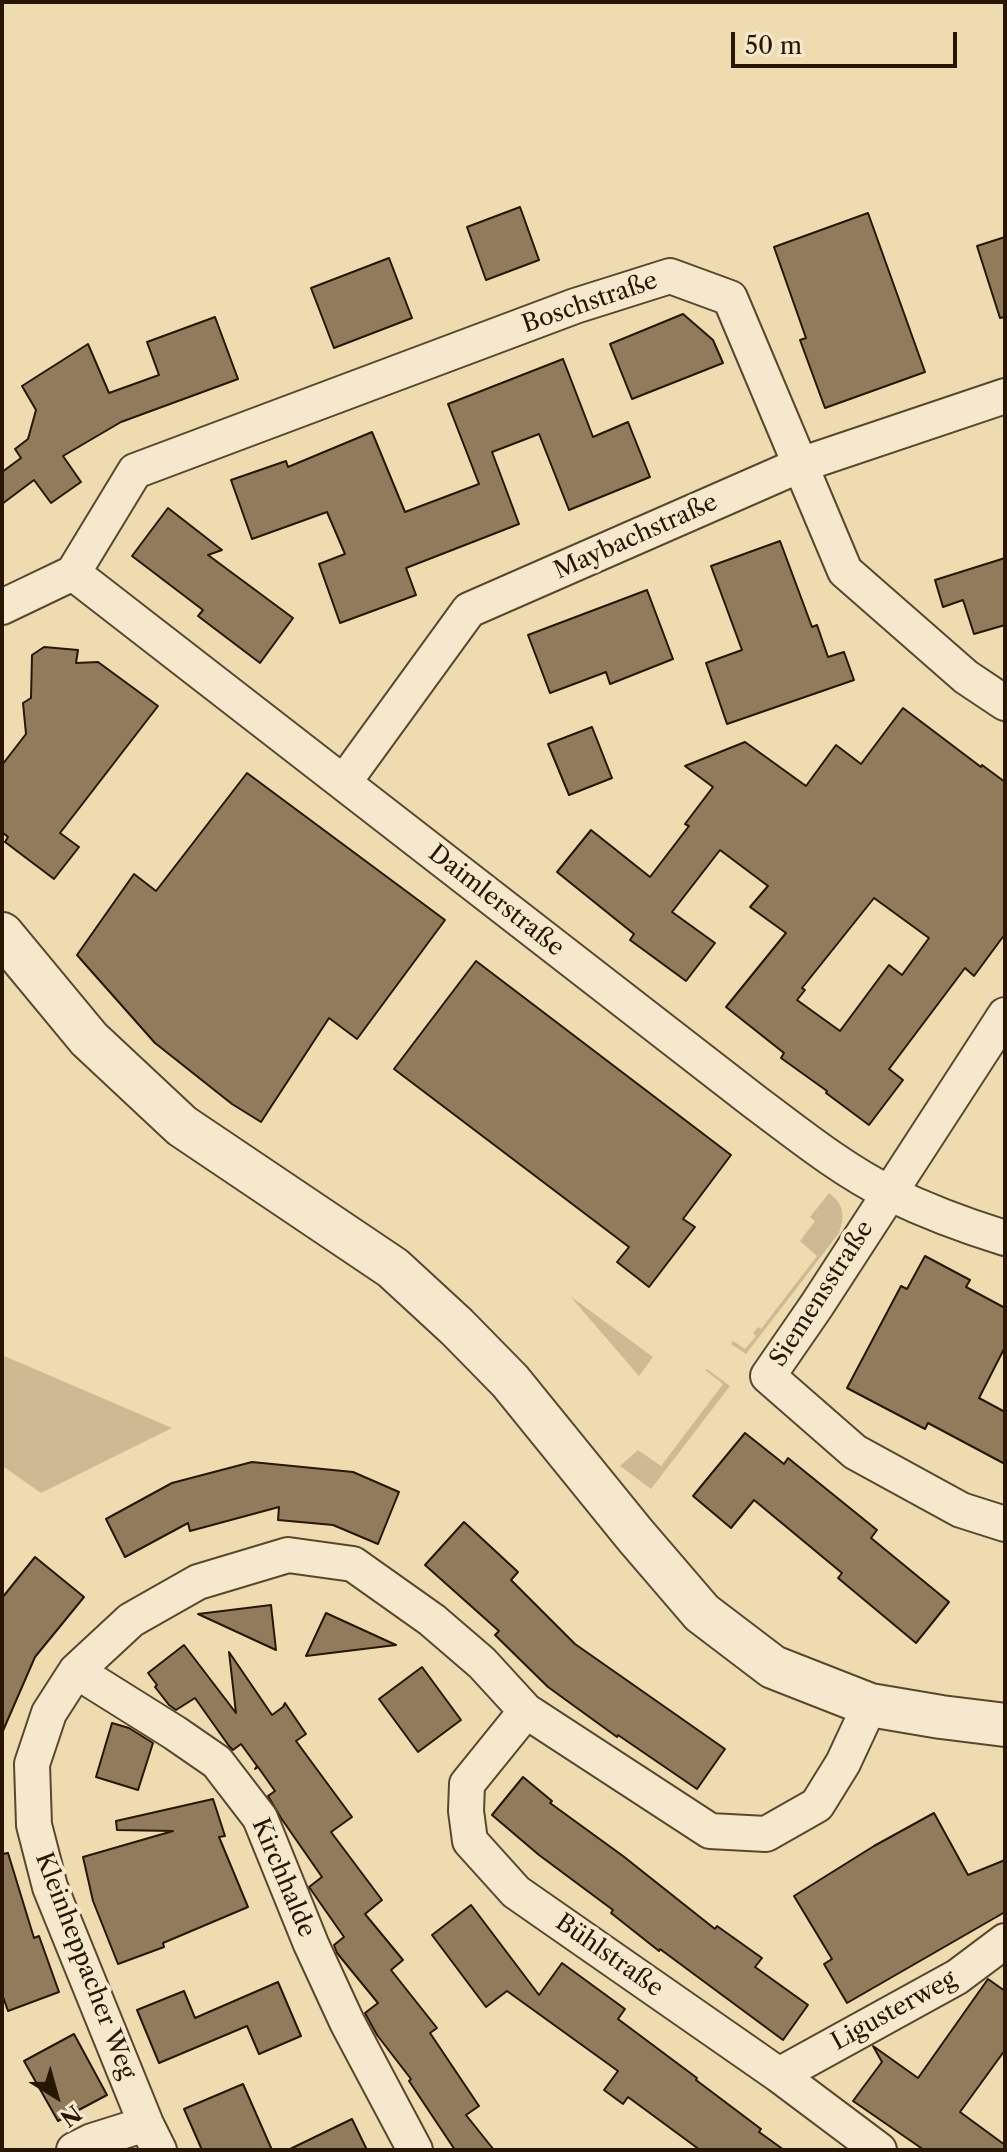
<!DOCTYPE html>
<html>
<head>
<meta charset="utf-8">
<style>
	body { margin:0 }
	#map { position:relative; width:1007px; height:2152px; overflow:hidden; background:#efdbb0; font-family:"Libre Caslon Text",serif }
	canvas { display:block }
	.frame { position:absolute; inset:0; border:4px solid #291600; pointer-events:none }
	.north { position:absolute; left:16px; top:2056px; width:80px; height:80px; -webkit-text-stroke:6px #f5e8cc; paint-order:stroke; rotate:143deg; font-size:22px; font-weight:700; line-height:32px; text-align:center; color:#291600 }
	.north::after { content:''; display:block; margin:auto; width:28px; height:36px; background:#291600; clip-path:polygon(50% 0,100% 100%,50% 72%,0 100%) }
	.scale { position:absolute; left:731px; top:32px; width:226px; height:36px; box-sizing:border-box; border:4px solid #291600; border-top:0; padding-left:10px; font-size:24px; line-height:28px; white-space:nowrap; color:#291600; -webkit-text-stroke:6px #f5e8cc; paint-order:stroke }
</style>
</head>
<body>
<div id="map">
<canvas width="1007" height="2152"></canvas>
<div class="frame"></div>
<div class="north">N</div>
<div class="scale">50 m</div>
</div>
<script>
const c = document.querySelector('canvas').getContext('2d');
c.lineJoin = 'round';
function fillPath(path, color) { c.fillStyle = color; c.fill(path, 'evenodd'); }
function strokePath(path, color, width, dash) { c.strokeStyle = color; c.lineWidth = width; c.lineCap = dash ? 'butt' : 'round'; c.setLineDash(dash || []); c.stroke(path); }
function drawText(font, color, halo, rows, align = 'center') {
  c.font = font + ' "Libre Caslon Text",serif'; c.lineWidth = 8; c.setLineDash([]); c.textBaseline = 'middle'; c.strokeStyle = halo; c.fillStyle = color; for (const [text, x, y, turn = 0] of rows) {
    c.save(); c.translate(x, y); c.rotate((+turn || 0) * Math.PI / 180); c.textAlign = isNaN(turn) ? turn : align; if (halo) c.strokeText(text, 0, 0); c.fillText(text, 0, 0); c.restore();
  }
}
fillPath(new Path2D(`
	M 829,1193 C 844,1204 845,1216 839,1233 L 746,1354 L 731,1344 L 733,1341 L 745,1349 L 756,1336 L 753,1333 L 758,1327 L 761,1329 L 817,1256 L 800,1241 L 815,1221 L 810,1217 Z
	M 570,1296 L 653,1357 L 639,1376 Z
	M 2,1355 L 172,1428 L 41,1493 L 4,1467 L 2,1460 Z
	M 707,1369 L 730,1386 L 651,1489 L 620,1466 L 638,1450 L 661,1466 L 723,1384 L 705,1370 Z`), '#cdba92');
const building = new Path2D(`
	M 520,207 L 539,260 L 486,280 L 467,227 Z
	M 868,213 L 925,372 L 825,408 L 800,340 L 806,338 L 774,247 Z
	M 1005,237 L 1005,317 L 1000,318 L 977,246 Z
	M 389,258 L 412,318 L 334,348 L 311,288 Z
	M 683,314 L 713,340 L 723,363 L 632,399 L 610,344 Z
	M 215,317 L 238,379 L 121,422 L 63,456 L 81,482 L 51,503 L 34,480 L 2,504 L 2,472 L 21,458 L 15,449 L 28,439 L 36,410 L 22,386 L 88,344 L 109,393 L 159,375 L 147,342 Z
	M 563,359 L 593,437 L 628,422 L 650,477 L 569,510 L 539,434 L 492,452 L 519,524 L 406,568 L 416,595 L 340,623 L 319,564 L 345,554 L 327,512 L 252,539 L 231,480 L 286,461 L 288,467 L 372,432 L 405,512 L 479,484 L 448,404 Z
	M 168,508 L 222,550 L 208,555 L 293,618 L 260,663 L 198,616 L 203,610 L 132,556 Z
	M 780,541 L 812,627 L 817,625 L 828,657 L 844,652 L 854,680 L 727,724 L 706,663 L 742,650 L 711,566 Z
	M 1005,558 L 1005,625 L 974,634 L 963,600 L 943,607 L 935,580 Z
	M 647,590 L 673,659 L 610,684 L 606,672 L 550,693 L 528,635 Z
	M 44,647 L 78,650 L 76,663 L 98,662 L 158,706 L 60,833 L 79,847 L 54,879 L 5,842 L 8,837 L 2,832 L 2,765 L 26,734 L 23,703 L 31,698 L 32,655 Z
	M 903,708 L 981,767 L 982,765 L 1005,782 L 1005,934 L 974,976 L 965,968 L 889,1069 L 903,1080 L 869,1125 L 826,1093 L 827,1091 L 781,1058 L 784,1053 L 726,1007 L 786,933 L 750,907 L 768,886 L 720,850 L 672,912 L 715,943 L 686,981 L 630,940 L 634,934 L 557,872 L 591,830 L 650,877 L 689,826 L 685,824 L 713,787 L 685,766 L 745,742 L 806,786 L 836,745 L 861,764 ZM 874,898 L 929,938 L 902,975 L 889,965 L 840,1031 L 797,1000 L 805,990 L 802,988 Z
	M 592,727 L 612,778 L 569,795 L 548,744 Z
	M 247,773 L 445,920 L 357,1039 L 329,1018 L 261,1122 L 232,1104 L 155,1043 L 77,955 L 134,874 L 156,891 Z
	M 476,961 L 731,1155 L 683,1219 L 695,1227 L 649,1287 L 617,1262 L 629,1247 L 394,1069 Z
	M 925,1256 L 970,1280 L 966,1287 L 1005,1308 L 1005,1347 L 979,1398 L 1005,1412 L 1005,1464 L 928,1423 L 925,1429 L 847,1388 L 901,1286 L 907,1289 Z
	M 745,1433 L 784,1464 L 788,1458 L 877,1530 L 871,1538 L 949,1602 L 916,1643 L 838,1578 L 842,1573 L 754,1500 L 731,1528 L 693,1496 Z
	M 252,1462 L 353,1472 L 399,1492 L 378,1544 L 333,1525 L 278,1520 L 279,1507 L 190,1531 L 188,1523 L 125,1557 L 106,1519 L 172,1483 Z
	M 464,1522 L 518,1572 L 511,1580 L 575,1644 L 725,1749 L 697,1789 L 618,1735 L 617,1737 L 548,1687 L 495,1635 L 499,1631 L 425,1565 Z
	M 35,1557 L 84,1597 L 35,1657 L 2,1733 L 2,1598 Z
	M 271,1605 L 276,1650 L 198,1614 Z
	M 326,1613 L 396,1645 L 306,1656 Z
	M 184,1645 L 236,1713 L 229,1652 L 272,1715 L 283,1707 L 285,1703 L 306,1734 L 296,1741 L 352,1817 L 331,1832 L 382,1900 L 365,1914 L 403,1960 L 391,1970 L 437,2028 L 430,2033 L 479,2106 L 466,2115 L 494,2150 L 455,2150 L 409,2081 L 411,2079 L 377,2035 L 365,2013 L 378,2003 L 337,1953 L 334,1945 L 344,1937 L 309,1887 L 322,1877 L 281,1818 L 268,1796 L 275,1791 L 258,1767 L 255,1769 L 257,1766 L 241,1744 L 233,1750 L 229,1746 L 195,1698 L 176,1710 L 169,1705 L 155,1687 L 157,1685 L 148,1673 Z
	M 422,1667 L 461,1720 L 418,1752 L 379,1699 Z
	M 112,1723 L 129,1728 L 153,1743 L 138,1790 L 96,1777 Z
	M 523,1777 L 552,1801 L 550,1803 L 623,1856 L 715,1929 L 717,1926 L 762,1958 L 755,1967 L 808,2005 L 783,2040 L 660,1949 L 659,1951 L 611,1913 L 613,1910 L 539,1855 L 492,1815 Z
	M 213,1799 L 225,1836 L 219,1837 L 248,1907 L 163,1943 L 164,1947 L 118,1964 L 93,1901 L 83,1857 L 173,1831 L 117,1830 L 116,1821 Z
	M 934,1813 L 968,1875 L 1005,1860 L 1005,1912 L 847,2003 L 824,1964 L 832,1959 L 794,1896 L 874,1846 Z
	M 8,1853 L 34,1938 L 39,1936 L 59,1992 L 8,2011 L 2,1994 L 2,1854 Z
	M 471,1905 L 539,1995 L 562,1963 L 625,2009 L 618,2019 L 697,2078 L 696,2080 L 761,2129 L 759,2132 L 784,2150 L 700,2150 L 628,2097 L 623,2104 L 604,2090 L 618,2071 L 507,1991 L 486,2007 L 432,1935 Z
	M 988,1979 L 1005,1991 L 1005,2050 L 960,2112 L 1005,2145 L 1005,2150 L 924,2150 L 853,2101 L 882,2062 L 873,2046 L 918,2078 Z
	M 278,1982 L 301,2036 L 259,2054 L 247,2026 L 159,2063 L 137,2010 L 184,1991 L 195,2018 Z
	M 74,2034 L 107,2095 L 58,2121 L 24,2061 Z
	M 243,2084 L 272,2150 L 202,2150 L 184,2109 Z
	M 352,2119 L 367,2150 L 288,2150 Z`);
fillPath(building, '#907c5c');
strokePath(building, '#291600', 2);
const minor = new Path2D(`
	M 73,573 L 135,471 L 575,306 L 670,276 L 730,298 L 845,571 L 966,677 L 1005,703
	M 73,573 L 755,1102 C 798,1134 841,1169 889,1193 C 926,1211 966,1226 1005,1238
	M 2,607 L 73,573
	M 344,782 L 469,610 L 800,465 L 1005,396
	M 1005,1015 L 817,1305 L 768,1376 L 855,1452 L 961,1510 L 1005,1524
	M 76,1671 L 175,1733 L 217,1762 L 260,1818 L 311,1944 L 347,2022 L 415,2150
	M 526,1711 L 467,1784 L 466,1811 L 470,1841 L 516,1892 L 779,2075 L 879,2150
	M 779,2075 L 957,1977 L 1005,1941
	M 74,2150 L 92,2141 L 146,2124
	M 159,2150 L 146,2124 L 50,1887 L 34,1825 L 32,1764 L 49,1713 L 76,1671 L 131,1620 L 198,1582 L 288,1555 L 353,1564 L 432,1620 L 482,1663 L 526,1711 L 710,1831 L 766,1834 L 817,1805 L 843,1763 L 870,1705`);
const tertiary = new Path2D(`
	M 2,934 L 89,1039 L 182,1126 L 393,1268 L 457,1327 L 510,1381 L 635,1535 L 702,1613 L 773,1667 L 870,1705 L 941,1717 L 1005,1725`);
strokePath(minor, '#5a472c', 38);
strokePath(tertiary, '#5a472c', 46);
strokePath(minor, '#f5e8cc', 34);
strokePath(tertiary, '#f5e8cc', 42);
drawText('24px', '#291600', '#f5e8cc', [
	["Boschstraße",590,303,-19],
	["Maybachstraße",636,537,-24],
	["Daimlerstraße",496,901,38],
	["Siemensstraße",822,1294,-57],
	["Kirchhalde",283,1878,67],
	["Bühlstraße",609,1956,35],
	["Kleinheppacher Weg",85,1966,69],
	["Ligusterweg",894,2011,-29]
]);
</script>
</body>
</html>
